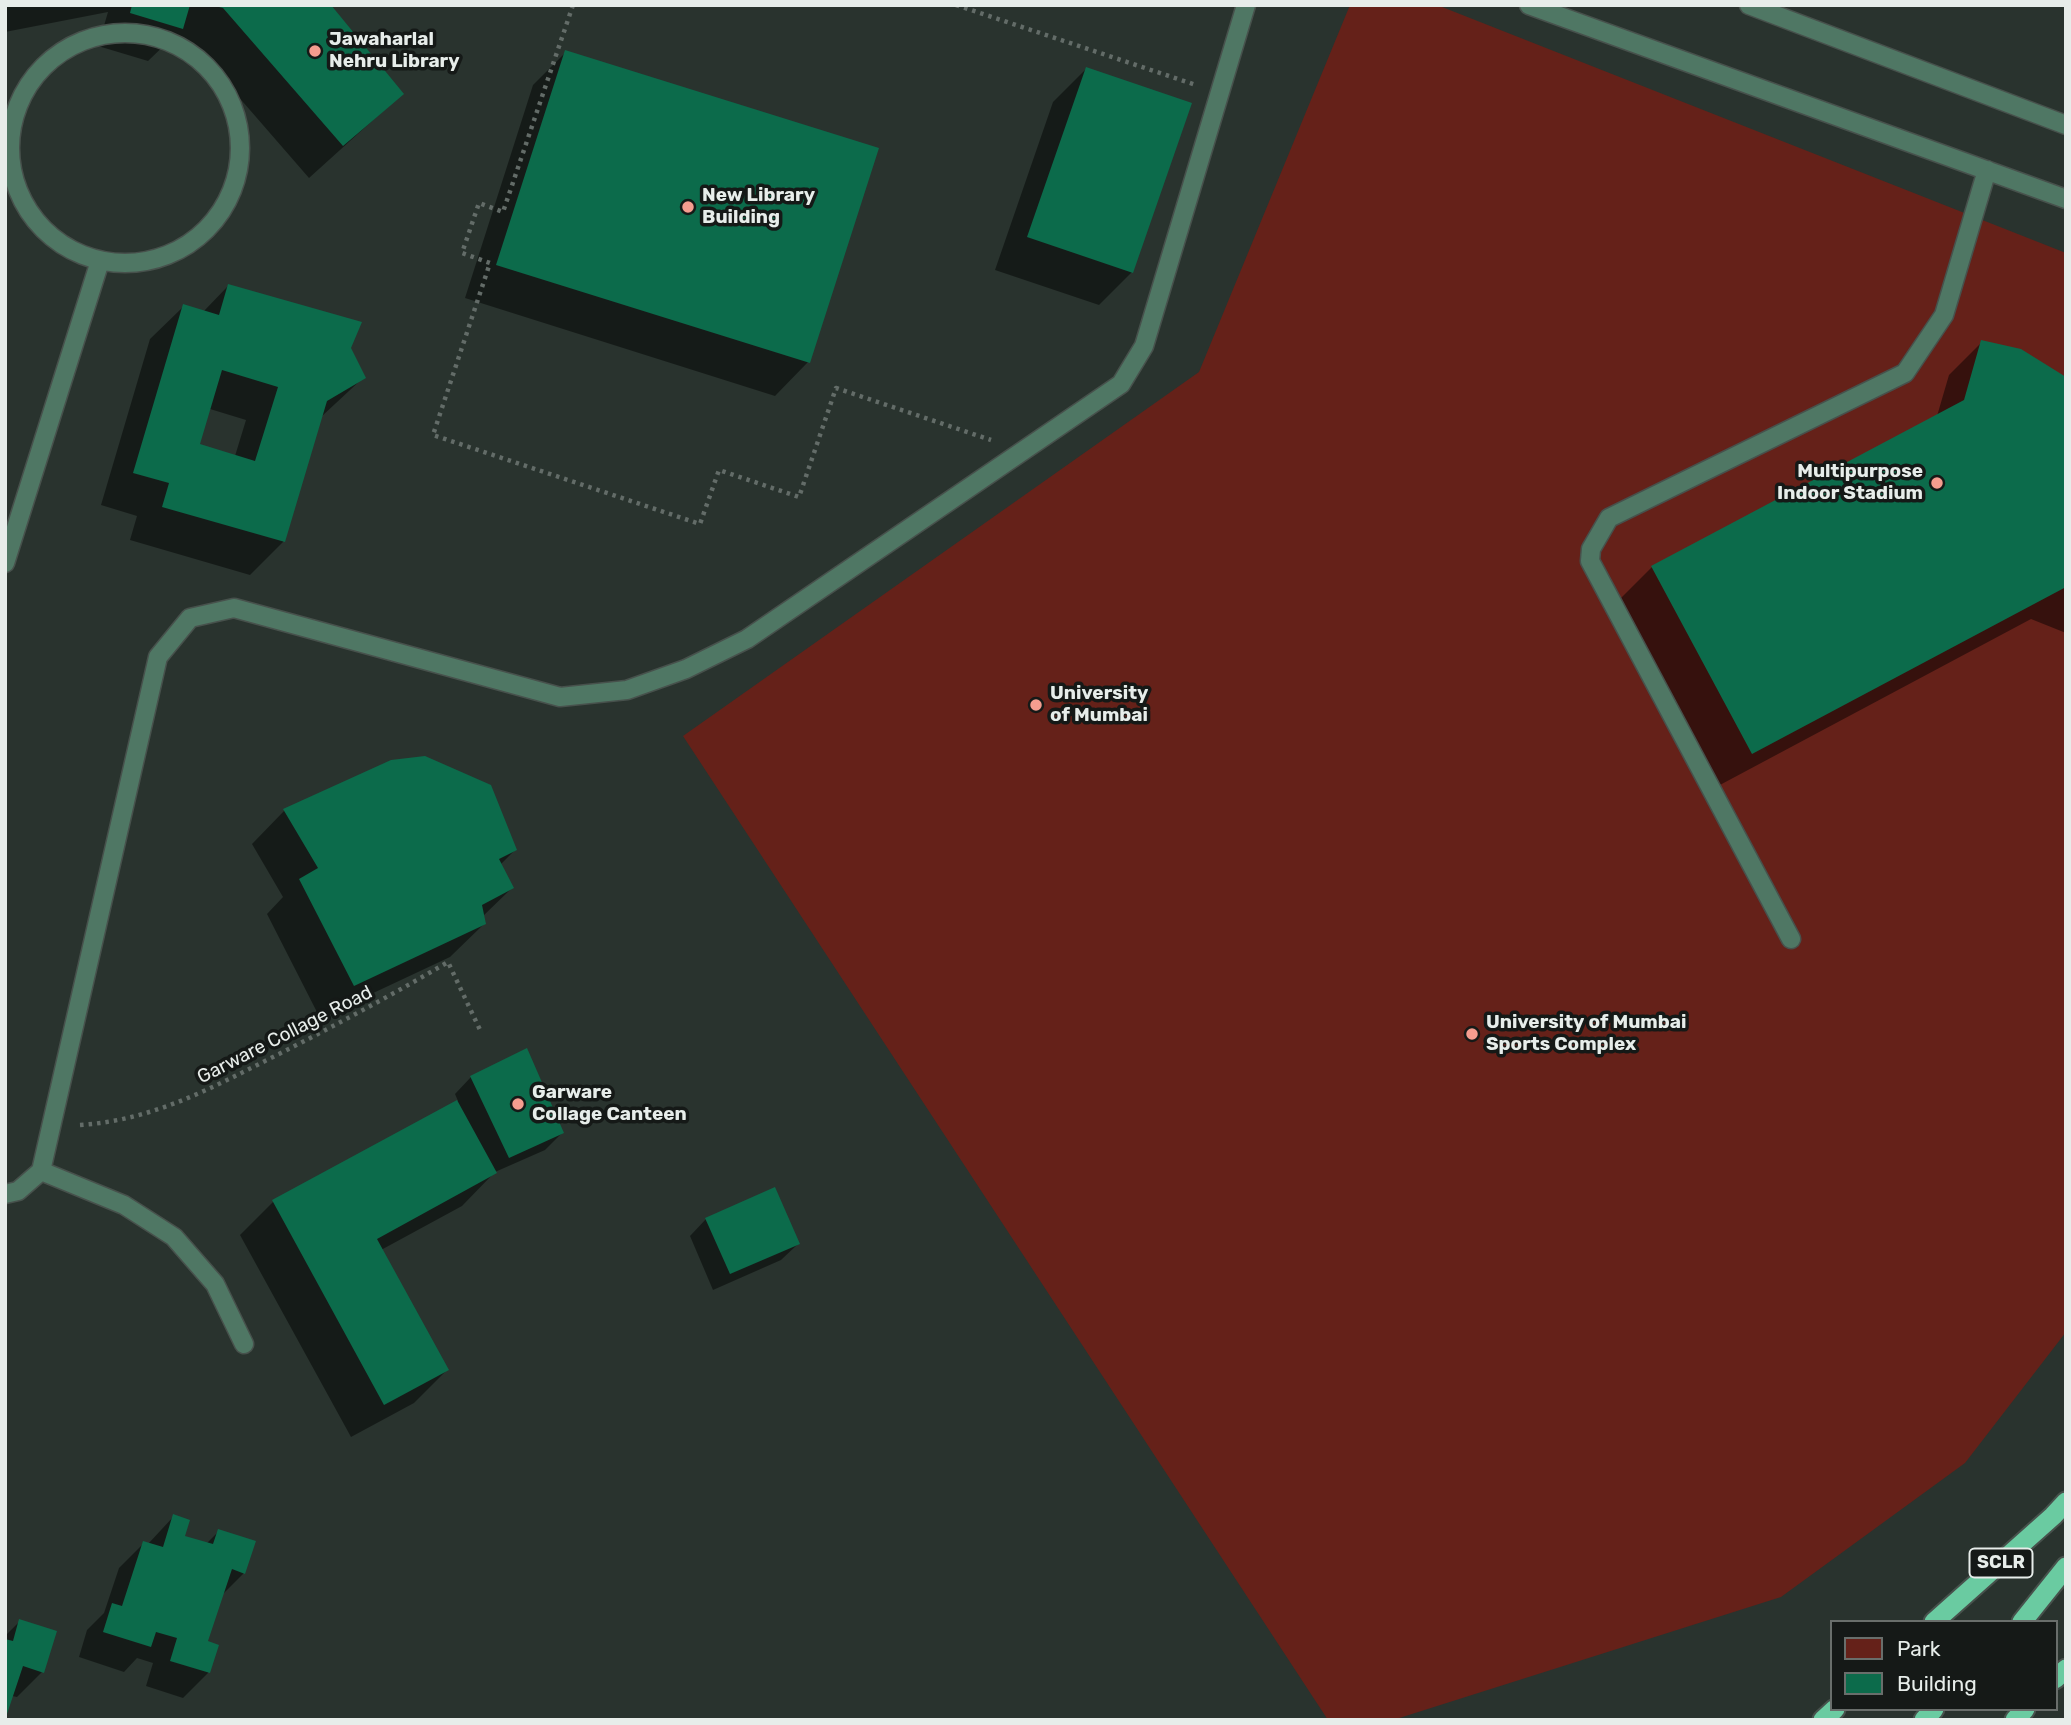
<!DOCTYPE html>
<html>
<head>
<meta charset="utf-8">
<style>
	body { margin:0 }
	#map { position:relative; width:2071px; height:1725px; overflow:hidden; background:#29332e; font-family:Rubik,sans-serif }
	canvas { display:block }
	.frame { position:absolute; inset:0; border:7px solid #e7edea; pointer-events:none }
	.legend { position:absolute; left:1830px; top:1620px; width:228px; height:91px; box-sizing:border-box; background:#151917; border:2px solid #696e6b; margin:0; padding:9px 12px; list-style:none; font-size:21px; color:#e7edea }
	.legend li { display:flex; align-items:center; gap:14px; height:35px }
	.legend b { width:35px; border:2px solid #696e6b }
</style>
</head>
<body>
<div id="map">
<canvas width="2071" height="1725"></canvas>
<div class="frame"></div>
<ul class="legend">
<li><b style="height:19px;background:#652119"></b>Park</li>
<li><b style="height:19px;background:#0c6b4b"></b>Building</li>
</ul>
</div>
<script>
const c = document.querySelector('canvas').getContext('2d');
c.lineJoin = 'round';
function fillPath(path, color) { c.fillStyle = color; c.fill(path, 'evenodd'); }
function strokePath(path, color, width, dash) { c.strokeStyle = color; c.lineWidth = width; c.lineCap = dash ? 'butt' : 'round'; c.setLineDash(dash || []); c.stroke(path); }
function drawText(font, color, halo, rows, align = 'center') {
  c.font = font + ' Rubik,sans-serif'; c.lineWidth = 7; c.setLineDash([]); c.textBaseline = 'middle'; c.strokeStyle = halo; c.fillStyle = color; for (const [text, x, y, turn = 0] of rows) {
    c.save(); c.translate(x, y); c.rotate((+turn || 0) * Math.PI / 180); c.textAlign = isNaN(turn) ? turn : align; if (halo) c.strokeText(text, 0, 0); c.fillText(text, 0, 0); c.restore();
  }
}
fillPath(new Path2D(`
	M 1350,5 L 1437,5 L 2066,253 L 2066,1332 L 1965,1463 L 1781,1597 L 1393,1720 L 1328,1720 L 683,736 L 1199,372 Z`), '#652119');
fillPath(new Path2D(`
	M 5,5 L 329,5 L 402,94 L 309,178 L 190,41 L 173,37 L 148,61 L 98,46 L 108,12 L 5,32 Z
	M 566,52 L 877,149 L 808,362 L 775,396 L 465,298 L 533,85 Z
	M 1086,69 L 1132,272 L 1099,305 L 995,270 L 1053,102 Z
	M 228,286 L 349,349 L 364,377 L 321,417 L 283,542 L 250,575 L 130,540 L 137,516 L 101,505 L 150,339 L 184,306 L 203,312 ZM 210,409 L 246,420 L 235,456 L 197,445 Z
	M 1982,342 L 2066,379 L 2066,633 L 2031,619 L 1718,786 L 1619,600 L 1652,567 L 1937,416 L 1949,375 Z
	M 284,811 L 515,850 L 500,865 L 512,888 L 482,917 L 484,924 L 450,957 L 320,1018 L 267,914 L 283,897 L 252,844 Z
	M 471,1077 L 562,1133 L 545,1150 L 495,1172 L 462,1206 L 381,1250 L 447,1370 L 414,1403 L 351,1437 L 240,1235 L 273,1202 L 458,1101 L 455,1094 Z
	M 706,1219 L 798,1244 L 781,1260 L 713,1290 L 690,1236 Z
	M 174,1516 L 183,1537 L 206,1544 L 219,1531 L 244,1573 L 221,1596 L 206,1642 L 217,1646 L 208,1673 L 183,1698 L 146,1686 L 153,1663 L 137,1658 L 124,1672 L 79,1657 L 87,1630 L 104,1613 L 119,1568 L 144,1543 L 148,1544 Z
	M 20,1621 L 42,1672 L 17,1697 L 12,1696 L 5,1717 L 5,1636 Z`), '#0007');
fillPath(new Path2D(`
	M 132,5 L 190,5 L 183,29 L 130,13 Z
	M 331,5 L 404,94 L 343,146 L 223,8 L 215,6 Z
	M 565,50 L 879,148 L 810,363 L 496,265 Z
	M 1086,67 L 1192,103 L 1133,273 L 1027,237 Z
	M 228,284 L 362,322 L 351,348 L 366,378 L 327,401 L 285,542 L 162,507 L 169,483 L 133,473 L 183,304 L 219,315 ZM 222,370 L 278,387 L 255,461 L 200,444 Z
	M 1981,340 L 2021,349 L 2066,377 L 2066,587 L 1752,754 L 1651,566 L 1964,400 Z
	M 425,756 L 491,785 L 517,850 L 499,859 L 514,888 L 482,905 L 486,924 L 354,986 L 299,879 L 318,868 L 283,809 L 391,760 Z
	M 527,1048 L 564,1133 L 509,1158 L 470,1076 Z
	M 457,1100 L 497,1173 L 377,1239 L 449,1370 L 384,1405 L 272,1200 Z
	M 775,1187 L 800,1244 L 730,1274 L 705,1218 Z
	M 173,1514 L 190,1520 L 185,1536 L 213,1544 L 218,1529 L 256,1541 L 245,1574 L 232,1569 L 208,1641 L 219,1645 L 210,1673 L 170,1661 L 177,1638 L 156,1632 L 151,1647 L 103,1632 L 112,1603 L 122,1606 L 143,1541 L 163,1547 Z
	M 19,1619 L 57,1631 L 44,1673 L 23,1666 L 5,1720 L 5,1639 L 13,1641 Z`), '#0c6b4b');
const service = new Path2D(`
	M 1529,5 L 2066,199
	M 1749,5 L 2066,125
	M10 148a115 115 0 1 1 230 0a115 115 0 1 1-230 0Z
	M 5,563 L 100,261
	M 1791,939 L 1590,561 L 1591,549 L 1609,518 L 1905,373 L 1944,315 L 1987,170
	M 41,1171 L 124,1205 L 174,1237 L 215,1284 L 244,1344
	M 5,1194 L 18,1191 L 41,1171 L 158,657 L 190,618 L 234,608 L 560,697 L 627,690 L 686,669 L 747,639 L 1121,384 L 1144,346 L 1246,5`);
const trunk = new Path2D(`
	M 1934,1622 L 2053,1516 L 2066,1502
	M 2022,1622 L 2066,1567
	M 2055,1679 L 2066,1669
	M 1823,1720 L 1835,1709
	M 1924,1720 L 1934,1709
	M 2015,1720 L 2025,1709`);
strokePath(service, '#47514c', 21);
strokePath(trunk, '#47514c', 23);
strokePath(new Path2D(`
	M 573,5 L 503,212 L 479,203 L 462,253 L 490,263 L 433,435 L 700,524 L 719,470 L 799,497 L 836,388 L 991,440
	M 956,5 L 1196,85
	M 80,1125 C 155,1120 213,1087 279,1054 C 336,1025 392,995 448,962 L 481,1032`), '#636c68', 4.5, [3.5, 5]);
strokePath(service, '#4f7764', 18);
strokePath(trunk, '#6acba1', 19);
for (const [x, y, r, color] of [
	[315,51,7,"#f59d8f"],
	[688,207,7,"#f59d8f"],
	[1937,483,7,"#f59d8f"],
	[1036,705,7,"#f59d8f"],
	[1472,1034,7,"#f59d8f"],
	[518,1104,7,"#f59d8f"]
]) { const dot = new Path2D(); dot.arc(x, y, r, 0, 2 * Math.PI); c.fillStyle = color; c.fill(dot); strokePath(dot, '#151917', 2.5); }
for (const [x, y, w] of [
	[2001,1563,63]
]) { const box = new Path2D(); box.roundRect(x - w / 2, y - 14.5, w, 29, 5); c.fillStyle = '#151917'; c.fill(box); strokePath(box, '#e7edea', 2); }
drawText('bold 18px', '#e7edea', null, [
	["SCLR",2001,1563]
]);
drawText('bold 19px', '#e7edea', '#151917', [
	["Jawaharlal",329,40],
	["Nehru Library",329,62],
	["New Library",702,196],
	["Building",702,218],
	["Multipurpose",1923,472,"right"],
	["Indoor Stadium",1923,494,"right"],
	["University",1050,694],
	["of Mumbai",1050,716],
	["University of Mumbai",1486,1023],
	["Sports Complex",1486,1045],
	["Garware",532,1093],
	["Collage Canteen",532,1115]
], 'left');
drawText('19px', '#e7edea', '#151917', [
	["Garware Collage Road",285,1035,-27]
]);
</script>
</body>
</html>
